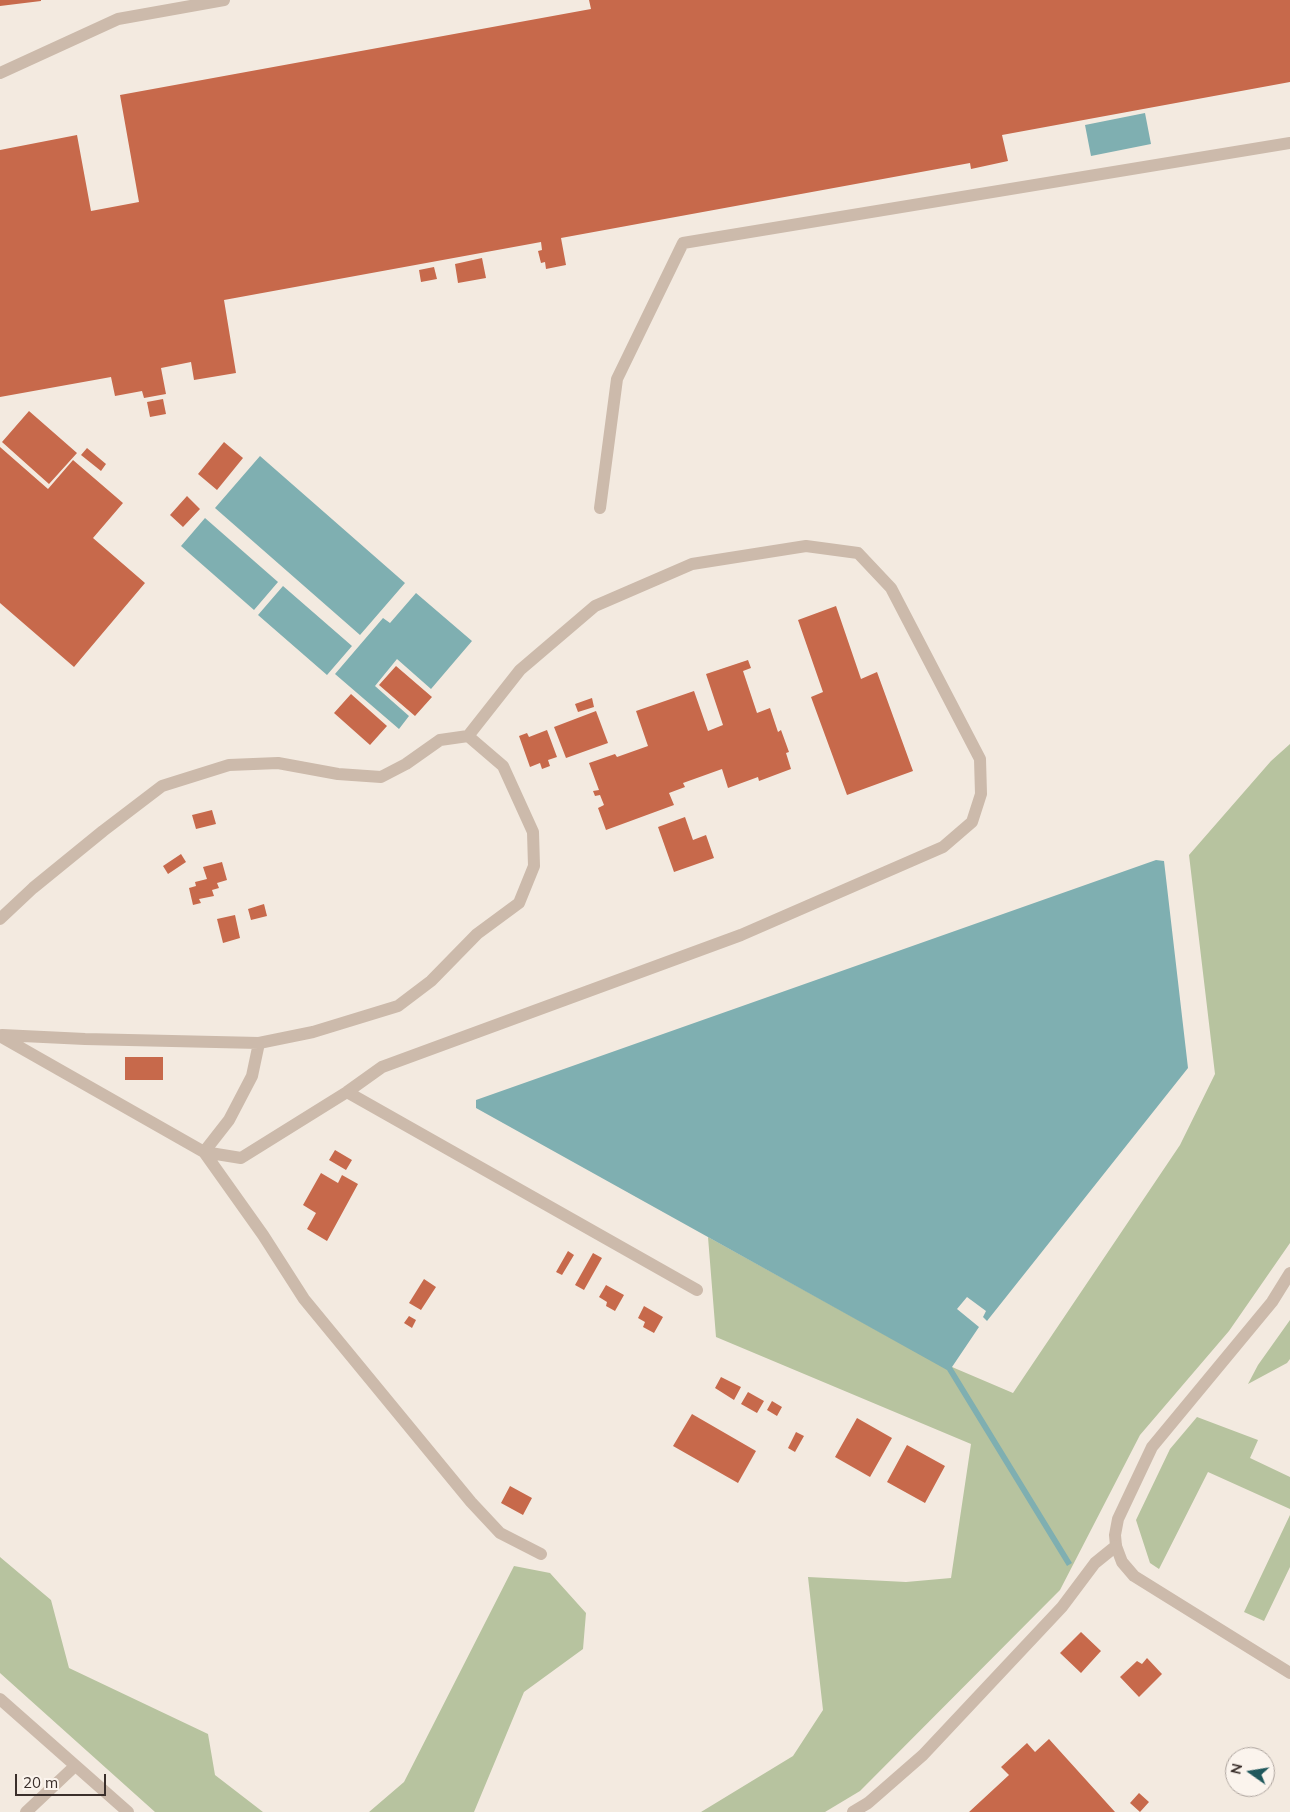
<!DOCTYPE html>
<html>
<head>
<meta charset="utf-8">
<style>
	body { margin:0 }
	#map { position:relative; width:1290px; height:1812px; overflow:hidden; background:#f3eae0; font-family:Mulish,sans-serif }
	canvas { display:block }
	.north { position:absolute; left:1225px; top:1747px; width:50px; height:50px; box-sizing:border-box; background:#fbf4ed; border:1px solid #aea59f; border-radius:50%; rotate:283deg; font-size:14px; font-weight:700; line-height:20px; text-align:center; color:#3a2f2b }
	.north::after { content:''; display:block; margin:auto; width:18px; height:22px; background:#1f585c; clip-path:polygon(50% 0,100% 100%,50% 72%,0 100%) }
	.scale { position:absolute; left:15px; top:1774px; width:91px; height:22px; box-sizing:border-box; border:2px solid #3a2f2b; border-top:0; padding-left:6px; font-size:15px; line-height:18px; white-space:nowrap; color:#3a2f2b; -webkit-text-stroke:4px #fbf4ed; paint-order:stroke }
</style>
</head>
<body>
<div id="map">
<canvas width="1290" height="1812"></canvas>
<div class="north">N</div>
<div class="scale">20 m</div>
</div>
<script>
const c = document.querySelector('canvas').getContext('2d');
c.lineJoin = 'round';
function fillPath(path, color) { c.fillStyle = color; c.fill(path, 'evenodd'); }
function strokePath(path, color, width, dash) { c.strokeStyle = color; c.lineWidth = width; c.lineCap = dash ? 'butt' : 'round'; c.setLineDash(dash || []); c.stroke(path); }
fillPath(new Path2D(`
	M 1290,744 L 1290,1243 L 1229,1331 L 1140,1435 L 1060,1590 L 860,1791 L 825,1812 L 701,1812 L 793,1756 L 823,1710 L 808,1577 L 906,1582 L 951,1578 L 971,1444 L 716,1337 L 708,1237 L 947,1369 L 952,1367 L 1013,1393 L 1180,1145 L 1215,1074 L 1189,855 L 1271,761 Z
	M 1290,1320 L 1290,1359 L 1287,1363 L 1248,1384 L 1258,1365 Z
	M 1197,1417 L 1258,1440 L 1250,1458 L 1290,1477 L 1290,1509 L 1208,1472 L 1159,1569 L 1150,1563 L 1136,1520 L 1170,1449 Z
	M 1290,1515 L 1290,1567 L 1264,1621 L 1244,1612 Z
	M 0,1557 L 51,1600 L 69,1668 L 208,1734 L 215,1775 L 263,1812 L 155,1812 L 0,1673 Z
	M 514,1566 L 550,1573 L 586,1613 L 583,1649 L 524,1692 L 474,1812 L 369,1812 L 404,1782 Z`), '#b7c39f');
fillPath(new Path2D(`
	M 1145,113 L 1151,144 L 1091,156 L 1085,125 Z
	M 260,456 L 405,583 L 360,635 L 215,508 Z
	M 205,518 L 278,582 L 254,610 L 181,546 Z
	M 283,586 L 352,646 L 327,675 L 258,615 Z
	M 416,593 L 472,641 L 431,689 L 397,659 L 375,686 L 409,716 L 399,729 L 335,674 L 383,618 L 390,623 Z
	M 1156,860 L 1164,861 L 1188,1068 L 987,1321 L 983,1317 L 986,1311 L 967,1297 L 957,1309 L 979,1327 L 952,1367 L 1072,1563 L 1067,1566 L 947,1370 L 476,1108 L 476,1100 Z`), '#7fafb1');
fillPath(new Path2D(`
	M 0,0 L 41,0 L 41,1 L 0,6 Z
	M 589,0 L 1290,0 L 1290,82 L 1002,135 L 1008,161 L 971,169 L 970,163 L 561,238 L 566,265 L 546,269 L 545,262 L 541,263 L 538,251 L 542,250 L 541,242 L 224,300 L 236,373 L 194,380 L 191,362 L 161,368 L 166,394 L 144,398 L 142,391 L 115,396 L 111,377 L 0,397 L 0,150 L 77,135 L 91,211 L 139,202 L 120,95 L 591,9 Z
	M 482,258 L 486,278 L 458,283 L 455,264 Z
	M 434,267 L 437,279 L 421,282 L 419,270 Z
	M 163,399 L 166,414 L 150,417 L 147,402 Z
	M 29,411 L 77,453 L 49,484 L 2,442 Z
	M 224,442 L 243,458 L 217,490 L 198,474 Z
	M 0,447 L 48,489 L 73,460 L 123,503 L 93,538 L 145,583 L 74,667 L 0,603 Z
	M 87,448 L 106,464 L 101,471 L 81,455 Z
	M 187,496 L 200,509 L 183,527 L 170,515 Z
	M 836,606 L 861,679 L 877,672 L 913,771 L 847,795 L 811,697 L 823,692 L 798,620 Z
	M 748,660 L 751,668 L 743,671 L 757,713 L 770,708 L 778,732 L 781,730 L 789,752 L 786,753 L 791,769 L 759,781 L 758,777 L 728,788 L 722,769 L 683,783 L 685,787 L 669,793 L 674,805 L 606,830 L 598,808 L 604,805 L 600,795 L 595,796 L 593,791 L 599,790 L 589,763 L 615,754 L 617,757 L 648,746 L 636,711 L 694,691 L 708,731 L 723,725 L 706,674 Z
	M 396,666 L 432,697 L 415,716 L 379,685 Z
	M 351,694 L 387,726 L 370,745 L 334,713 Z
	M 592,698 L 594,707 L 578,712 L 575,704 Z
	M 596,711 L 608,743 L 566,758 L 554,727 Z
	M 547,730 L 557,757 L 548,760 L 550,766 L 542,769 L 540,763 L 530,767 L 519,736 L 527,733 L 529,737 Z
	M 212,810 L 216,824 L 196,829 L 192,815 Z
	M 685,817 L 693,840 L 706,835 L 714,858 L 674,872 L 658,827 Z
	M 181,854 L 186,862 L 168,874 L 163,866 Z
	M 222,862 L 227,880 L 217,883 L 219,888 L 212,890 L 214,896 L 199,899 L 201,903 L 193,905 L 189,888 L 196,886 L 195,882 L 207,879 L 203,867 Z
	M 264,904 L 267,916 L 251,920 L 248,909 Z
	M 235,915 L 240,938 L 223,943 L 217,919 Z
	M 125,1057 L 163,1057 L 163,1080 L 125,1080 Z
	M 335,1150 L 352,1160 L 346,1170 L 329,1160 Z
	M 321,1173 L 338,1183 L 342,1175 L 358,1184 L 327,1241 L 307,1229 L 316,1213 L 303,1205 Z
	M 568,1251 L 574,1255 L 562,1275 L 556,1272 Z
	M 593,1253 L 602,1258 L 584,1290 L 575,1285 Z
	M 424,1279 L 436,1287 L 421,1310 L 409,1303 Z
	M 606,1285 L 624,1295 L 615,1311 L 606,1306 L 607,1302 L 599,1297 Z
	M 644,1306 L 663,1317 L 654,1333 L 643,1327 L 645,1322 L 638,1318 Z
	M 409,1316 L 416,1320 L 412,1328 L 404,1323 Z
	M 721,1377 L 741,1387 L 734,1400 L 715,1388 Z
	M 748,1392 L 764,1401 L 757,1413 L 741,1404 Z
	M 772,1401 L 782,1407 L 777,1416 L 767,1410 Z
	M 692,1414 L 756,1451 L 738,1483 L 673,1446 Z
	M 857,1418 L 892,1438 L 870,1477 L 835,1457 Z
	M 796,1432 L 804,1436 L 795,1452 L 788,1448 Z
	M 907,1445 L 945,1466 L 925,1503 L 887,1482 Z
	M 510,1486 L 532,1498 L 523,1515 L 501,1503 Z
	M 1081,1632 L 1101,1651 L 1081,1673 L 1060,1653 Z
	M 1147,1658 L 1162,1674 L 1139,1697 L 1120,1677 L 1137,1661 L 1142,1664 Z
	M 1049,1739 L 1115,1812 L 969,1812 L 1009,1775 L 1001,1767 L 1027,1743 L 1035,1752 Z
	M 1139,1793 L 1149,1802 L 1140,1812 L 1130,1803 Z`), '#c7694b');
strokePath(new Path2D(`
	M 0,73 L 118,19 L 224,0
	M 600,508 L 617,379 L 683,243 L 1290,143
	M 0,919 L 33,888 L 103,831 L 162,786 L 229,765 L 278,763 L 338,774 L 381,777 L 406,764 L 440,740 L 468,736 L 503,766 L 533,832 L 534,866 L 519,903 L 477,934 L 431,981 L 398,1006 L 313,1032 L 259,1043 L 85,1039 L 2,1035
	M 0,1036 L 204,1152 L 241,1158 L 347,1092 L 382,1067 L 741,935 L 943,847 L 972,822 L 981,794 L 980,759 L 891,588 L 858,553 L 806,546 L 692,564 L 595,606 L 520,670 L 468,736
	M 259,1043 L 252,1076 L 229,1120 L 204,1152 L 263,1235 L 304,1299 L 471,1502 L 500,1533 L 541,1554
	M 347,1092 L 697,1290`), '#ccbaab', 12);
strokePath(new Path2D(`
	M 0,1699 L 128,1812
	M 26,1812 L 75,1766
	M 853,1812 L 868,1803 L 923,1755 L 1062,1607 L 1095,1563 L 1116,1546 L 1115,1535 L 1118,1519 L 1152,1447 L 1272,1302 L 1290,1273`), '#ccbaab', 12);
strokePath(new Path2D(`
	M 1116,1546 L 1122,1562 L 1134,1576 L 1290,1673`), '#ccbaab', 12);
</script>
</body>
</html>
